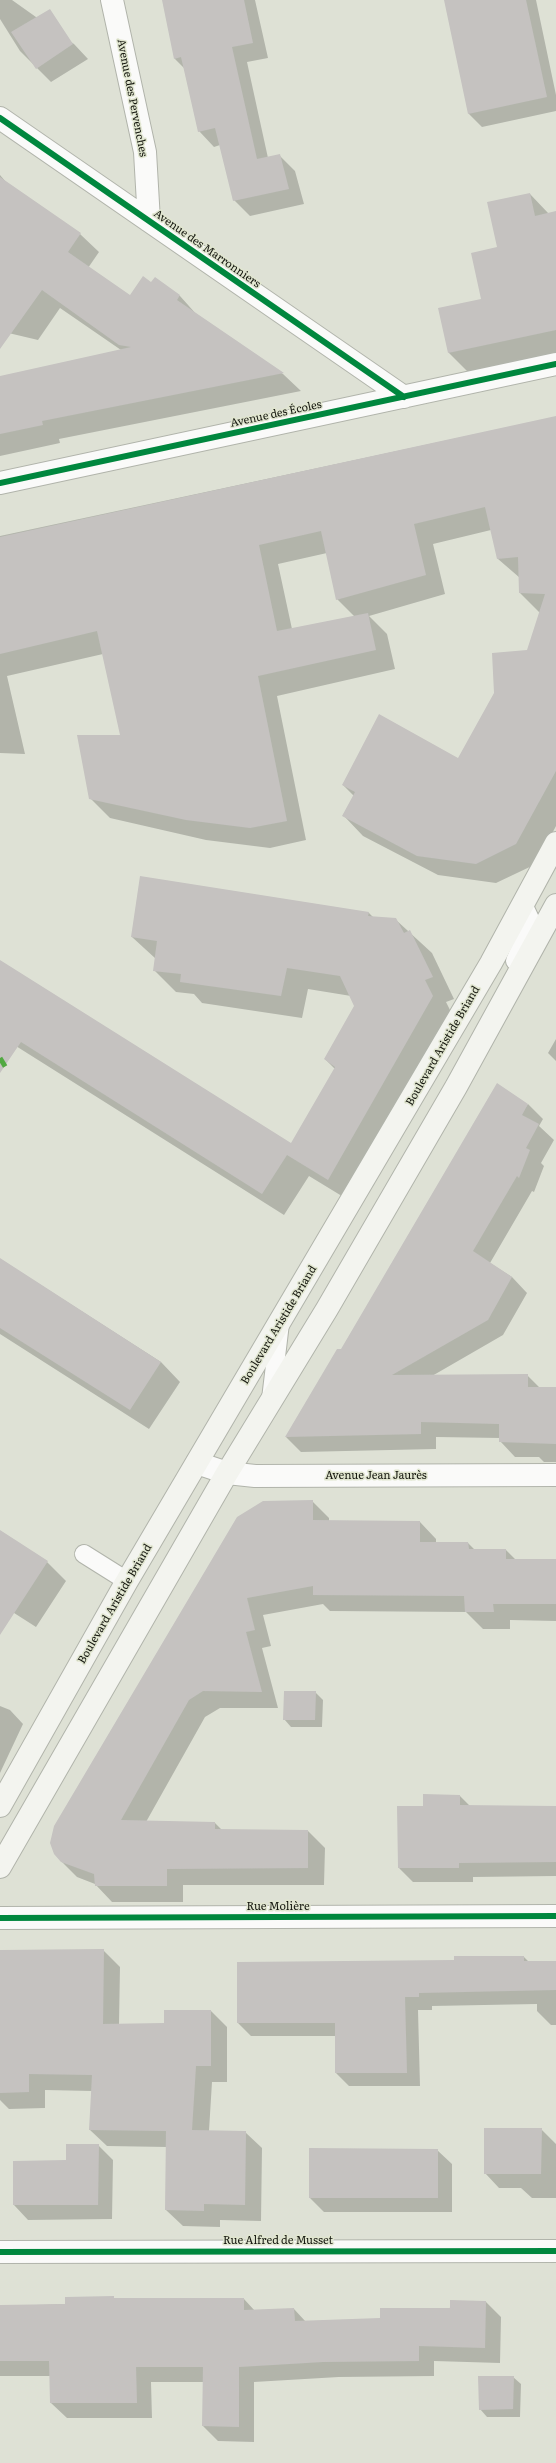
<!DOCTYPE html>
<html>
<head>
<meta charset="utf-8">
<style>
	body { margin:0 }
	canvas { display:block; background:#dee1d5 }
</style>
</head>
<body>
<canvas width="556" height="2463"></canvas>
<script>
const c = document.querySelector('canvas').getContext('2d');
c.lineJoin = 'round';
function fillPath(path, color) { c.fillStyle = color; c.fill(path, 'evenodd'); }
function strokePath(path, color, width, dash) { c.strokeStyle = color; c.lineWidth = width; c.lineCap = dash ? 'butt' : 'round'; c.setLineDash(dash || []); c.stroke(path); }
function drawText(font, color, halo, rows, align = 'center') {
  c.font = font + ' Literata,serif'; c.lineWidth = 3; c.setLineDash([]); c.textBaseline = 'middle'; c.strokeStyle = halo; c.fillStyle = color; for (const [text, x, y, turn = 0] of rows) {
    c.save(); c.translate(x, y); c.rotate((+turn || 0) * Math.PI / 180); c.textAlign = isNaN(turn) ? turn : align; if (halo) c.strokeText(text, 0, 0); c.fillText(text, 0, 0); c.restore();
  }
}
fillPath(new Path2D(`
	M 0,0 L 12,0 L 74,44 L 88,59 L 51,82 L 20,51 L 0,19 Z
	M 163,0 L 255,0 L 268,58 L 247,62 L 268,158 L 280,156 L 295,171 L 304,204 L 250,216 L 234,200 L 220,145 L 214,147 L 199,131 L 185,69 L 175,59 Z
	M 445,0 L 536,0 L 556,95 L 556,111 L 482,127 L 469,114 Z
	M 0,175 L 6,182 L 80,234 L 99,252 L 88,268 L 130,296 L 152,284 L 155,279 L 180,296 L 197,315 L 283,374 L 301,391 L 59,439 L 60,443 L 0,456 L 0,377 L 121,350 L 60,308 L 38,340 L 0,331 Z
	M 530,194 L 549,214 L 556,212 L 556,353 L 468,372 L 449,353 L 439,309 L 482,300 Z
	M 556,417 L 556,826 L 536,864 L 496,883 L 438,875 L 363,836 L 344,816 L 354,796 L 343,785 L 459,759 L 528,651 L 540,613 L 520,593 L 520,578 L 498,559 L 491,530 L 433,544 L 445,594 L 369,616 L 387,634 L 395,669 L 277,696 L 306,840 L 270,848 L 206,840 L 110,818 L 90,798 L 122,736 L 103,654 L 7,676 L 25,754 L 0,753 L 0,536 ZM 327,553 L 337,599 L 355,617 L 292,629 L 278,564 Z
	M 369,913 L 374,918 L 395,919 L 432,953 L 454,999 L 446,1002 L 454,1018 L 350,1201 L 309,1176 L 284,1215 L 0,1036 L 0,961 L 292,1145 L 335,1069 L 325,1059 L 355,1006 L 351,996 L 308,989 L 302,1018 L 202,1003 L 194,994 L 176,992 L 154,970 L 156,959 L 132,937 Z
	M 556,1039 L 556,1061 L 548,1053 Z
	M 528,1104 L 543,1119 L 539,1126 L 554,1140 L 541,1163 L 544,1166 L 534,1192 L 532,1191 L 490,1263 L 512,1277 L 527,1293 L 503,1335 L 432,1376 L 527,1375 L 540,1388 L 556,1388 L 556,1462 L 544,1462 L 539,1457 L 515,1457 L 500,1441 L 500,1438 L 436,1437 L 436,1449 L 301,1452 L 286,1437 L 341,1351 Z
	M 0,1259 L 161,1362 L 180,1382 L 149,1429 L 0,1334 Z
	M 312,1501 L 329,1518 L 329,1521 L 420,1522 L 436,1539 L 436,1543 L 468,1543 L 475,1550 L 506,1550 L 516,1560 L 556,1560 L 556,1621 L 510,1620 L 510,1629 L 483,1629 L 466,1612 L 330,1611 L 323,1604 L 263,1615 L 271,1646 L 262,1648 L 278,1708 L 220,1708 L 205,1717 L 146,1822 L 215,1823 L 222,1830 L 308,1831 L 325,1848 L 324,1885 L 183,1885 L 183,1902 L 112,1902 L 95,1884 L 77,1877 L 60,1860 Z
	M 0,1531 L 47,1562 L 66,1581 L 36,1627 L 0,1604 Z
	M 315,1692 L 323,1700 L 322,1727 L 291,1727 L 284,1719 Z
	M 0,1706 L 10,1710 L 23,1724 L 0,1773 Z
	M 460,1796 L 470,1806 L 556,1806 L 556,1876 L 473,1877 L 473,1882 L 413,1882 L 399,1868 L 424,1807 Z
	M 103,1950 L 120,1967 L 119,2025 L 165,2024 L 211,2011 L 227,2027 L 227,2082 L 212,2082 L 209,2131 L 245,2132 L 262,2148 L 261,2221 L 220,2220 L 220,2227 L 183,2226 L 166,2210 L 167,2147 L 107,2146 L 90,2130 L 92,2091 L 45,2090 L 45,2108 L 9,2109 L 0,2100 L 0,1951 Z
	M 524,1957 L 529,1962 L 556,1962 L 556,2025 L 551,2025 L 537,2011 L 537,2004 L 432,2006 L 432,2010 L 418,2010 L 420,2086 L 349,2086 L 336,2073 L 336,2036 L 251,2036 L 238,2023 L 238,1963 L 455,1961 Z
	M 541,2129 L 556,2144 L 556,2198 L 532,2198 L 521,2188 L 499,2188 L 485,2173 Z
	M 98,2145 L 113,2160 L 112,2219 L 28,2220 L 14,2205 L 14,2162 L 67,2161 Z
	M 437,2150 L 452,2164 L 452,2212 L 324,2212 L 310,2198 Z
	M 244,2299 L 255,2311 L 294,2309 L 306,2322 L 381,2319 L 486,2302 L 501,2317 L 500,2363 L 434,2361 L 434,2376 L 339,2377 L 254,2382 L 254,2442 L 218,2441 L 203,2426 L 204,2382 L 151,2382 L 152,2418 L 67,2418 L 51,2403 L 51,2376 L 0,2376 L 0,2306 Z
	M 513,2377 L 521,2384 L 520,2417 L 487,2417 L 480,2409 Z`), '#0003');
fillPath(new Path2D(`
	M 162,0 L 244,0 L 253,43 L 232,47 L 257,159 L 280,154 L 289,189 L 233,201 L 215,128 L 198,132 L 181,57 L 174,59 Z
	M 444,0 L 526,0 L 547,97 L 468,114 Z
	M 50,9 L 73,44 L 36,69 L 11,32 Z
	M 0,177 L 81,233 L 68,252 L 130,295 L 143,276 L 151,282 L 155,277 L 180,295 L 177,300 L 284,373 L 42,421 L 43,425 L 0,434 L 0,376 L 131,347 L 119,345 L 42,290 L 0,349 Z
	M 530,193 L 535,216 L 556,211 L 556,330 L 448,353 L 438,308 L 481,299 L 471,253 L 497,247 L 487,202 Z
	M 556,416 L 556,771 L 516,844 L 476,864 L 417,856 L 342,816 L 355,792 L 342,785 L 379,714 L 458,758 L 494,693 L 492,653 L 527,650 L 545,594 L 519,593 L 518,557 L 497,559 L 485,507 L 414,524 L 426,575 L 336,600 L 321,531 L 259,545 L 277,631 L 368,613 L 376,650 L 258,676 L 287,821 L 250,828 L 186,820 L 89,799 L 77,735 L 120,735 L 97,631 L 0,654 L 0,537 Z
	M 140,876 L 369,912 L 368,916 L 396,918 L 404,933 L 410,930 L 433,977 L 425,980 L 433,996 L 328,1180 L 287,1155 L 262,1194 L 21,1042 L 0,1073 L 0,960 L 291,1143 L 335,1067 L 324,1059 L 354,1006 L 340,976 L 287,968 L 281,996 L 180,982 L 181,974 L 153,971 L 157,941 L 131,937 Z
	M 497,1083 L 528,1104 L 522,1115 L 539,1124 L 526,1148 L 530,1150 L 519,1178 L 517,1176 L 473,1251 L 512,1277 L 488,1320 L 392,1375 L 528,1374 L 528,1387 L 556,1387 L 556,1444 L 499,1442 L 499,1424 L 421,1422 L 421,1434 L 285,1437 L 337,1349 L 341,1349 Z
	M 0,1258 L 161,1362 L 130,1410 L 0,1328 Z
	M 313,1500 L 313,1520 L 420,1521 L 420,1542 L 468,1542 L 469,1549 L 506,1549 L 506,1559 L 556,1559 L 556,1604 L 493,1604 L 494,1612 L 465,1612 L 464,1596 L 313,1595 L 313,1586 L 247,1598 L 255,1630 L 246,1632 L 262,1692 L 203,1691 L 189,1700 L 121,1820 L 215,1822 L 215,1829 L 308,1830 L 308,1868 L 167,1869 L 167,1886 L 95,1886 L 94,1874 L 61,1862 L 54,1854 L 50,1843 L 54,1826 L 237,1517 L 263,1501 Z
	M 0,1530 L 48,1561 L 0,1635 Z
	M 284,1691 L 316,1691 L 315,1720 L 283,1720 Z
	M 423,1794 L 460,1795 L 460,1805 L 556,1806 L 556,1862 L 459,1863 L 459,1868 L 398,1868 L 397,1806 L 423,1806 Z
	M 104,1949 L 103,2024 L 164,2023 L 164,2010 L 211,2010 L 211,2066 L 196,2066 L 192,2130 L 246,2131 L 245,2205 L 204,2204 L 204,2211 L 165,2210 L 166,2131 L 89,2130 L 92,2075 L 29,2074 L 29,2092 L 0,2093 L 0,1950 Z
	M 454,1956 L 524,1956 L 524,1961 L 556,1961 L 556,1990 L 419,1993 L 419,1997 L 405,1997 L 407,2073 L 335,2073 L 335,2023 L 237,2023 L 237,1962 L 454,1960 Z
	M 484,2128 L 542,2128 L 541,2174 L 484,2174 Z
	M 66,2144 L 99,2144 L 98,2205 L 13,2205 L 13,2161 L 66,2160 Z
	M 309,2148 L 438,2149 L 438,2198 L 309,2198 Z
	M 114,2296 L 114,2298 L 244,2298 L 244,2310 L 294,2308 L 295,2321 L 380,2318 L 380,2308 L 450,2308 L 450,2300 L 486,2301 L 485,2348 L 419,2346 L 419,2361 L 323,2362 L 239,2367 L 239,2427 L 202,2426 L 203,2367 L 136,2367 L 137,2403 L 50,2403 L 49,2361 L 0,2361 L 0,2305 L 65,2304 L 65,2297 Z
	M 478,2376 L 514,2376 L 513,2409 L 479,2410 Z`), '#c5c2c0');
const lane = new Path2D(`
	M 515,961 L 524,940 L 530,919 L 523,904
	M 271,1399 L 280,1323
	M 84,1554 L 127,1581`);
const street = new Path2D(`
	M 112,0 L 145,152 L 149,221
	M 0,118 L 404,397
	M 0,483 L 556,364
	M 197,1463 L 227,1473 L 255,1476 L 556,1475
	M 0,1918 L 556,1916
	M 0,2252 L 556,2251`);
const secondary = new Path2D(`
	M 0,1806 L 127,1581 L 491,963 L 556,843
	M 0,1867 L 227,1473 L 327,1309 L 456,1087 L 556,905`);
strokePath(lane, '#b1b4ab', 20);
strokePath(street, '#b1b4ab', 24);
strokePath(secondary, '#b1b4ab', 24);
strokePath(lane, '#fafaf9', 18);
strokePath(street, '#fafaf9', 22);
strokePath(secondary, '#f3f4ef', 22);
strokePath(new Path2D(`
	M 0,1058 L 6,1068`), '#51a941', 5, [10, 5]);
strokePath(new Path2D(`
	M 0,118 L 404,397
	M 0,483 L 556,364
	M 0,1918 L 556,1916
	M 0,2252 L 556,2251`), '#00873e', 6);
drawText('11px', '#14160e', '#e1e6d0', [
	["Avenue des Pervenches",132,98,79],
	["Avenue des Marronniers",207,249,35],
	["Avenue des Écoles",276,414,-12],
	["Boulevard Aristide Briand",443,1046,-60],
	["Boulevard Aristide Briand",279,1325,-59],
	["Avenue Jean Jaurès",376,1476],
	["Boulevard Aristide Briand",115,1604,-60],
	["Rue Molière",278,1907],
	["Rue Alfred de Musset",278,2241]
]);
</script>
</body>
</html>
